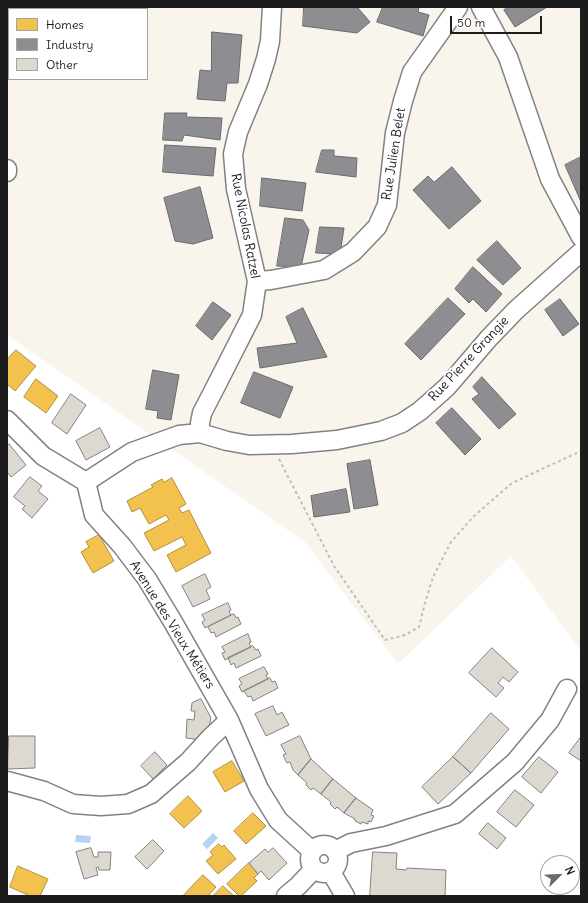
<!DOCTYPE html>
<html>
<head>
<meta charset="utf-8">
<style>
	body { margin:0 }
	#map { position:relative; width:588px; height:903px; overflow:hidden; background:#fff; font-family:Delius,sans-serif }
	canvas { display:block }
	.frame { position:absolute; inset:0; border:8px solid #1c1c1c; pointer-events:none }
	.legend { position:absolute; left:8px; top:8px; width:140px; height:72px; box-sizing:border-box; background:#fff; border:1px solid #a4a4a4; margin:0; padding:5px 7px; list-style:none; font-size:12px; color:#1c1c1c }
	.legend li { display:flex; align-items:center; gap:8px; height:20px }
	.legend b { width:20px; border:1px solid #a4a4a4 }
	.north { position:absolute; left:540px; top:855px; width:40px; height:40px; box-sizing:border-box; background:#fff; border:1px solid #a4a4a4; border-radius:50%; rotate:66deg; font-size:11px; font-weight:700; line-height:16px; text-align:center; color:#1c1c1c }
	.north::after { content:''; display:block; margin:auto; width:14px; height:18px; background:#6b6b6b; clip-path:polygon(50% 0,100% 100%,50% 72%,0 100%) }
	.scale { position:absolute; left:450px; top:16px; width:92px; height:18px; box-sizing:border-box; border:2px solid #1c1c1c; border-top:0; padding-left:5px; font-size:12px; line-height:14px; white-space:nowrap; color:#1c1c1c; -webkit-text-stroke:3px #fff; paint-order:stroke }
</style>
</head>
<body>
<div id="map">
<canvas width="588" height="903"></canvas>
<div class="frame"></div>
<ul class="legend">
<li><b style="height:11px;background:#f2c14e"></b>Homes</li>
<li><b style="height:11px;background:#8d8d92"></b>Industry</li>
<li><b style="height:11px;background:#ded9d0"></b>Other</li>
</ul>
<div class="north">N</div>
<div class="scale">50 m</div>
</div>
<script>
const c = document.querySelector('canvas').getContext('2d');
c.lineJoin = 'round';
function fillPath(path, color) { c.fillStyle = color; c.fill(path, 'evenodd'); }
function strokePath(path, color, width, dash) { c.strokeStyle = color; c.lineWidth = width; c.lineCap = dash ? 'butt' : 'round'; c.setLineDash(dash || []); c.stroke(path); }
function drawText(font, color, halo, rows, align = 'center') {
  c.font = font + ' Delius,sans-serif'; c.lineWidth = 4; c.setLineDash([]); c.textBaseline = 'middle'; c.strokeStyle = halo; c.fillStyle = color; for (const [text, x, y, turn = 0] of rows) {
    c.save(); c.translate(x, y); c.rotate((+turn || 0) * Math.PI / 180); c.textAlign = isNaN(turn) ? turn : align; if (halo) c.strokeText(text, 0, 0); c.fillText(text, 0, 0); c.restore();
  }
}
fillPath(new Path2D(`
	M 7,7 L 581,7 L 581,651 L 511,556 L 398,664 L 305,542 L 7,335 ZM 9,9 L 147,9 L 147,79 L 9,79 Z`), '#f9f5ed');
fillPath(new Path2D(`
	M 213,833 L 218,838 L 207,849 L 202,844 Z
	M 76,835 L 91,836 L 90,843 L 75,842 Z`), '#b3d4f2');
const homes = new Path2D(`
	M 16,350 L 36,366 L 15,391 L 7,384 L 7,360 Z
	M 36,379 L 58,396 L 46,413 L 24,397 Z
	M 172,478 L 186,504 L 179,508 L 182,513 L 189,510 L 211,553 L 176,572 L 167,555 L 186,545 L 182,537 L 154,551 L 144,533 L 169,520 L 166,515 L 149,524 L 140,508 L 132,512 L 127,501 L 153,487 L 151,485 L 162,479 L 164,482 Z
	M 99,535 L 114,561 L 93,573 L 81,552 L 89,547 L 86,542 Z
	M 232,761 L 244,781 L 225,792 L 213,772 Z
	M 188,796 L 202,811 L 184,828 L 170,814 Z
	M 253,813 L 266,826 L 246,844 L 234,831 Z
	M 219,844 L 222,847 L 224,845 L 236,859 L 218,874 L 206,861 L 213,855 L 210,852 Z
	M 249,863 L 258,874 L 254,878 L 257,881 L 241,896 L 239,896 L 227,884 Z
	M 18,866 L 48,879 L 40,896 L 30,896 L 10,887 Z
	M 203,875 L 216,887 L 208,896 L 183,896 Z
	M 223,886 L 234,896 L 213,896 Z`);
fillPath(homes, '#f2c14e');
strokePath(homes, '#b2903f', 1);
const industry = new Path2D(`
	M 304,7 L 349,7 L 358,8 L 370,22 L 357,33 L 303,26 Z
	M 383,7 L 419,7 L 418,12 L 429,15 L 423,36 L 377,22 Z
	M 509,7 L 547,7 L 515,27 L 504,10 Z
	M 212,32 L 242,35 L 238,83 L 227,83 L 225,101 L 197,99 L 200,70 L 211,71 Z
	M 165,113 L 187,113 L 186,117 L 222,118 L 220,140 L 184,135 L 182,141 L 163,140 Z
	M 165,145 L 216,148 L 213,176 L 163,172 Z
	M 322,150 L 334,150 L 334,156 L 357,158 L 356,177 L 316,172 Z
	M 581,157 L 581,202 L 565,165 Z
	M 452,167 L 481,201 L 449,229 L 413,190 L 428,176 L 434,182 Z
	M 262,178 L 306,183 L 302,211 L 260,206 Z
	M 200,187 L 213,238 L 193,244 L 175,241 L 164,198 Z
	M 285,218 L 303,220 L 309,230 L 301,267 L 277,266 Z
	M 320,227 L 344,228 L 340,254 L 316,253 Z
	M 497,241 L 521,268 L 503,285 L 477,260 Z
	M 473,267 L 502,294 L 486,312 L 473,299 L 469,303 L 455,289 Z
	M 448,298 L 465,314 L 421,360 L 405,344 Z
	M 560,299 L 579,324 L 563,336 L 545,310 Z
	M 213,302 L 231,315 L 212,340 L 196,326 Z
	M 303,308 L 327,357 L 260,368 L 257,348 L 297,343 L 286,317 Z
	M 153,370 L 179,375 L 171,420 L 157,418 L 158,411 L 146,409 Z
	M 254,372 L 293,387 L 280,418 L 241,403 Z
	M 482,377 L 516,414 L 499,429 L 472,399 L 479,394 L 473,387 Z
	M 452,408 L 481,439 L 465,455 L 436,423 Z
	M 370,460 L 378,505 L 354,509 L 347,464 Z
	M 346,489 L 350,512 L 314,517 L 311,496 Z`);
fillPath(industry, '#8d8d92');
strokePath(industry, '#6b6b6f', 1);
const building = new Path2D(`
	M 71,394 L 86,405 L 67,434 L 52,423 Z
	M 100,428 L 110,447 L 86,460 L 76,441 Z
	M 9,444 L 26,465 L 11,477 L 8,473 L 7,474 L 7,446 Z
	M 30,477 L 42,486 L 38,491 L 48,499 L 32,518 L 22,509 L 25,506 L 14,497 Z
	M 205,574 L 211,587 L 206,590 L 210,599 L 193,607 L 182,586 Z
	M 228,603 L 231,610 L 229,611 L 231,615 L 205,628 L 202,622 L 205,620 L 202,615 Z
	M 234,614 L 236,618 L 238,617 L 241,624 L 216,637 L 214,632 L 211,633 L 208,627 Z
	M 248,634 L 251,642 L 249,643 L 251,647 L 225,660 L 222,653 L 225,652 L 222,647 Z
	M 253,646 L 256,650 L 258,649 L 261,656 L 236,668 L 234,663 L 231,665 L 228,658 Z
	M 492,648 L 518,672 L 509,682 L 503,677 L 498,683 L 504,688 L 496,697 L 469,673 Z
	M 264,667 L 268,674 L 266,675 L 268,679 L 242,692 L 239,686 L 242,684 L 239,679 Z
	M 270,678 L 272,682 L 275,681 L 278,688 L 253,701 L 251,696 L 248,697 L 244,691 Z
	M 201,699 L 211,718 L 207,736 L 202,740 L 186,738 L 187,719 L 194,720 L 195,711 L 191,711 L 192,703 Z
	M 273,706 L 277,715 L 282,712 L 289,725 L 266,736 L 255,714 Z
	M 491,713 L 509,729 L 471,773 L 453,757 Z
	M 9,736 L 35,736 L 35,768 L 8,769 Z
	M 300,736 L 311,759 L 298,775 L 293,770 L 290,762 L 287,763 L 283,755 L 286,754 L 281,745 Z
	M 581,737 L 581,761 L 569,753 Z
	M 155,752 L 167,765 L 153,779 L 141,766 Z
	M 453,757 L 471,773 L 438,804 L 422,787 Z
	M 539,757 L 558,772 L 541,793 L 522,777 Z
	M 311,759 L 333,779 L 321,794 L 313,788 L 311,790 L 306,785 L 307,783 L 298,775 Z
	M 333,779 L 356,798 L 344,813 L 337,807 L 335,809 L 330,804 L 331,802 L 321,794 Z
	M 515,790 L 534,805 L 516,827 L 497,812 Z
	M 356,798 L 373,810 L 371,815 L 374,816 L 371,822 L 368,821 L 368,824 L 362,822 L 361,824 L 355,821 L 355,819 L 344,813 Z
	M 488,823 L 506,838 L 497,849 L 479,834 Z
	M 153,840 L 164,851 L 147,869 L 135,857 Z
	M 91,848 L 94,857 L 98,857 L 98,852 L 111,852 L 110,870 L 99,870 L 98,867 L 96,868 L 98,875 L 84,879 L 76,852 Z
	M 273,848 L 287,863 L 269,880 L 261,871 L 258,874 L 249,863 L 265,849 L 268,852 Z
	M 373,852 L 397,853 L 396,869 L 406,870 L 407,868 L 446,870 L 445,896 L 370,896 Z`);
fillPath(building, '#ded9d0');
strokePath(building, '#828282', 1);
const minor = new Path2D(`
	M 481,7 L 508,57 L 550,179 L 581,237
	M 7,169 L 7,172
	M 257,281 L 271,280 L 324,270 L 353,252 L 377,227 L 387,205 L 395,133 L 403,101 L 412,72 L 458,7
	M 7,420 L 43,456 L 86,482 L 94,515 L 122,546 L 147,579 L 173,622 L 229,720 L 259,789 L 278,820 L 312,851
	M 200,433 L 227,441 L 249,445 L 292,444 L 337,440 L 381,431 L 402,423 L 420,411 L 447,387 L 489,338 L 516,310 L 581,252
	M 86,482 L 132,452 L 179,435 L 200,433 L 200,423 L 202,413 L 217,384 L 252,315 L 257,281 L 236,189 L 233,154 L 238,132 L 258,84 L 266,59 L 270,41 L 272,7
	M 7,781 L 44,791 L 73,804 L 101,806 L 128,804 L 151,794 L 166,781 L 188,762 L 210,738 L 229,720
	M310 859a14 14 0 1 1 28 0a14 14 0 1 1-28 0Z
	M 335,851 L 351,843 L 386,836 L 455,814 L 515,762 L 550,720 L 567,689
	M 331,872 L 345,896
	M 286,896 L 298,886 L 314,869`);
strokePath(minor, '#828282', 21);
strokePath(new Path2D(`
	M 279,459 L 334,566 L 385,640 L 405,635 L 419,627 L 425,603 L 433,577 L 451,542 L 474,516 L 512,483 L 581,451`), '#bebebe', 2, [3, 3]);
strokePath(minor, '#fff', 18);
drawText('13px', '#1c1c1c', '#fff', [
	["Rue Julien Belet",394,154,-81],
	["Rue Nicolas Ratzel",245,226,79],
	["Rue Pierre Grangie",469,359,-47],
	["Avenue des Vieux Métiers",172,625,58]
]);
</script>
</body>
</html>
